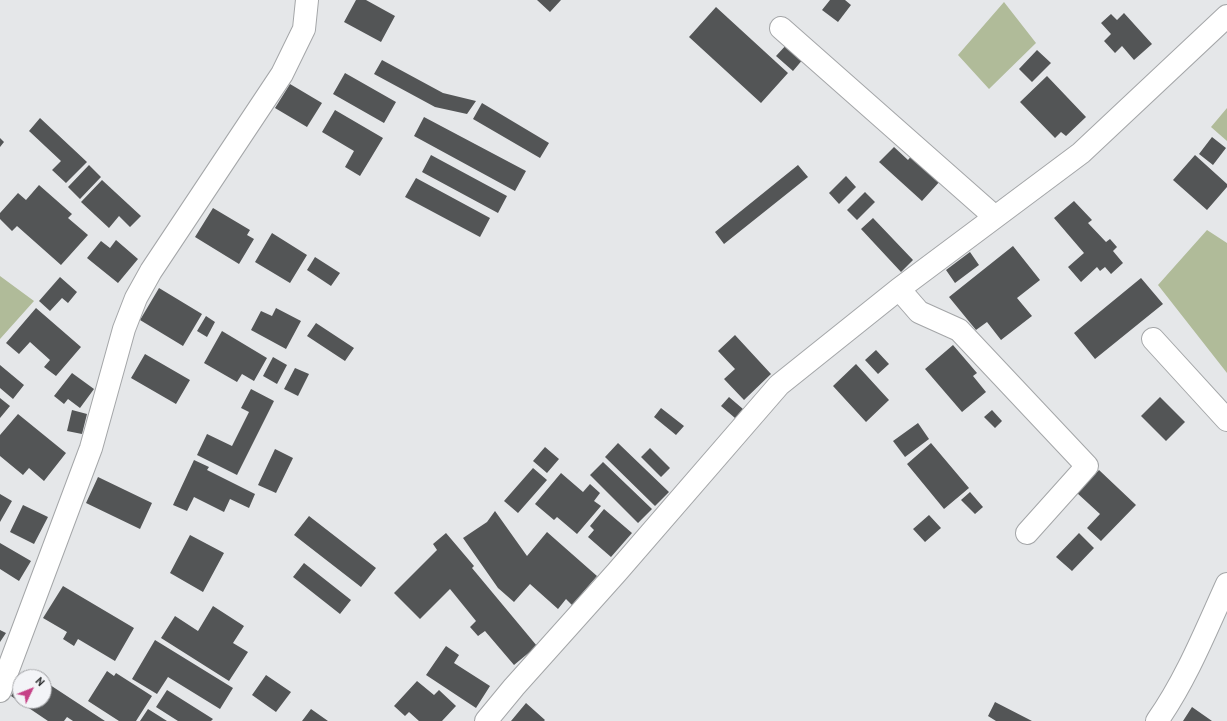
<!DOCTYPE html>
<html>
<head>
<meta charset="utf-8">
<style>
	body { margin:0 }
	#map { position:relative; width:1227px; height:721px; overflow:hidden; background:#e5e7e9; font-family:"PT Sans",sans-serif }
	canvas { display:block }
	.north { position:absolute; left:12px; top:669px; width:40px; height:40px; box-sizing:border-box; background:#f3f4f7; border:1px solid #a3a4a7; border-radius:50%; rotate:47deg; font-size:11px; font-weight:700; line-height:16px; text-align:center; color:#2c2d2e }
	.north::after { content:''; display:block; margin:auto; width:14px; height:18px; background:#c64287; clip-path:polygon(50% 0,100% 100%,50% 72%,0 100%) }
</style>
</head>
<body>
<div id="map">
<canvas width="1227" height="721"></canvas>
<div class="north">N</div>
</div>
<script>
const c = document.querySelector('canvas').getContext('2d');
c.lineJoin = 'round';
function fillPath(path, color) { c.fillStyle = color; c.fill(path, 'evenodd'); }
function strokePath(path, color, width, dash) { c.strokeStyle = color; c.lineWidth = width; c.lineCap = dash ? 'butt' : 'round'; c.setLineDash(dash || []); c.stroke(path); }
fillPath(new Path2D(`
	M 1004,2 L 1036,43 L 989,89 L 958,55 Z
	M 1227,108 L 1227,141 L 1211,127 Z
	M 1207,230 L 1227,243 L 1227,373 L 1158,285 Z
	M 0,276 L 34,301 L 0,339 Z`), '#b0bb99');
fillPath(new Path2D(`
	M 356,0 L 366,0 L 395,16 L 381,42 L 344,22 Z
	M 537,0 L 561,0 L 550,12 Z
	M 830,0 L 845,0 L 851,5 L 838,22 L 822,10 Z
	M 716,7 L 788,73 L 761,103 L 689,37 Z
	M 1124,13 L 1152,44 L 1134,60 L 1122,46 L 1115,53 L 1104,41 L 1111,34 L 1101,23 L 1111,14 L 1117,20 Z
	M 788,43 L 804,58 L 793,71 L 776,56 Z
	M 1037,50 L 1051,63 L 1032,82 L 1019,69 Z
	M 382,60 L 443,93 L 476,101 L 467,114 L 435,107 L 374,74 Z
	M 345,73 L 396,102 L 384,123 L 333,94 Z
	M 1047,76 L 1086,117 L 1066,136 L 1061,132 L 1055,138 L 1020,102 Z
	M 290,84 L 322,103 L 307,127 L 275,108 Z
	M 482,103 L 549,143 L 540,158 L 473,119 Z
	M 335,110 L 383,138 L 360,176 L 345,167 L 354,151 L 322,132 Z
	M 424,117 L 526,171 L 515,191 L 414,136 Z
	M 40,118 L 87,162 L 66,183 L 52,170 L 61,161 L 29,131 Z
	M 1212,137 L 1226,148 L 1213,165 L 1199,154 Z
	M 0,138 L 4,142 L 0,147 Z
	M 894,147 L 908,160 L 913,154 L 941,180 L 922,201 L 879,162 Z
	M 431,155 L 507,196 L 498,213 L 422,172 Z
	M 1195,155 L 1227,184 L 1227,187 L 1207,210 L 1173,180 Z
	M 89,165 L 101,177 L 80,199 L 68,187 Z
	M 798,165 L 808,177 L 724,244 L 715,232 Z
	M 846,176 L 856,187 L 839,204 L 829,193 Z
	M 416,178 L 490,218 L 480,237 L 405,197 Z
	M 102,180 L 141,216 L 130,227 L 119,216 L 109,228 L 81,202 Z
	M 39,185 L 72,214 L 68,218 L 88,235 L 61,265 L 17,226 L 12,231 L 0,219 L 0,213 L 18,193 L 26,200 Z
	M 865,192 L 875,202 L 857,220 L 847,210 Z
	M 1074,201 L 1092,220 L 1088,223 L 1106,242 L 1110,239 L 1117,247 L 1113,251 L 1123,263 L 1111,274 L 1105,267 L 1100,271 L 1097,267 L 1081,282 L 1068,267 L 1084,253 L 1054,218 Z
	M 213,208 L 250,230 L 247,235 L 254,239 L 239,264 L 195,237 Z
	M 873,218 L 913,260 L 901,272 L 861,229 Z
	M 272,233 L 307,255 L 290,283 L 255,262 Z
	M 116,240 L 138,259 L 118,283 L 87,258 L 101,241 L 110,248 Z
	M 1013,246 L 1040,280 L 1017,298 L 1032,316 L 1001,340 L 987,322 L 976,330 L 949,297 Z
	M 970,252 L 979,265 L 955,283 L 946,270 Z
	M 315,257 L 340,273 L 331,286 L 307,270 Z
	M 60,277 L 77,292 L 68,303 L 62,298 L 50,311 L 39,301 Z
	M 1141,278 L 1163,304 L 1095,359 L 1074,333 Z
	M 159,288 L 202,314 L 183,346 L 140,320 Z
	M 36,308 L 81,347 L 56,376 L 44,367 L 50,360 L 30,342 L 19,354 L 6,343 Z
	M 276,308 L 301,321 L 286,349 L 251,330 L 261,311 L 272,316 Z
	M 206,316 L 215,322 L 207,337 L 197,331 Z
	M 316,323 L 354,348 L 345,361 L 307,336 Z
	M 222,331 L 267,358 L 254,381 L 242,374 L 237,382 L 204,363 Z
	M 735,335 L 771,374 L 744,400 L 724,379 L 735,369 L 718,351 Z
	M 953,345 L 977,373 L 973,376 L 986,392 L 962,412 L 925,369 Z
	M 876,350 L 889,364 L 878,374 L 865,360 Z
	M 145,354 L 190,380 L 176,404 L 131,378 Z
	M 273,357 L 287,365 L 277,384 L 263,376 Z
	M 856,364 L 889,400 L 866,422 L 833,386 Z
	M 0,365 L 24,385 L 13,399 L 0,388 Z
	M 295,368 L 309,374 L 298,396 L 284,389 Z
	M 72,373 L 94,389 L 80,408 L 68,399 L 64,404 L 54,396 Z
	M 251,389 L 274,401 L 237,475 L 197,455 L 207,434 L 232,446 L 249,412 L 241,408 Z
	M 729,397 L 743,409 L 735,418 L 721,406 Z
	M 1160,397 L 1185,422 L 1166,441 L 1141,416 Z
	M 0,398 L 10,406 L 0,418 Z
	M 661,408 L 684,426 L 676,435 L 654,417 Z
	M 72,410 L 87,414 L 82,434 L 67,431 Z
	M 992,410 L 1002,421 L 995,428 L 984,417 Z
	M 18,414 L 66,453 L 44,481 L 29,468 L 23,475 L 0,456 L 0,435 Z
	M 918,423 L 929,439 L 905,457 L 893,441 Z
	M 618,443 L 669,492 L 655,506 L 605,457 Z
	M 931,443 L 969,488 L 944,509 L 907,464 Z
	M 545,447 L 559,459 L 547,473 L 533,461 Z
	M 650,448 L 670,468 L 661,477 L 641,457 Z
	M 275,449 L 293,458 L 276,493 L 258,485 Z
	M 194,460 L 209,467 L 207,470 L 255,494 L 249,508 L 230,499 L 224,512 L 194,497 L 187,511 L 173,505 Z
	M 603,462 L 652,509 L 638,523 L 590,475 Z
	M 533,468 L 547,480 L 518,513 L 504,501 Z
	M 1099,470 L 1136,505 L 1101,541 L 1087,528 L 1100,514 L 1077,493 Z
	M 561,473 L 583,492 L 590,484 L 600,493 L 594,501 L 601,506 L 577,534 L 557,517 L 554,520 L 535,504 Z
	M 98,477 L 152,503 L 140,529 L 86,503 Z
	M 970,492 L 983,507 L 975,514 L 961,500 Z
	M 0,494 L 12,501 L 0,522 Z
	M 23,505 L 48,517 L 34,544 L 10,532 Z
	M 604,509 L 632,533 L 611,557 L 588,537 L 594,530 L 590,526 Z
	M 495,511 L 527,556 L 547,532 L 597,576 L 572,605 L 566,599 L 558,609 L 530,584 L 514,602 L 498,588 L 463,538 L 487,522 Z
	M 929,515 L 941,528 L 925,542 L 913,529 Z
	M 309,516 L 376,568 L 361,587 L 294,535 Z
	M 446,533 L 474,566 L 472,568 L 537,646 L 514,665 L 485,631 L 478,636 L 470,627 L 476,621 L 450,589 L 420,619 L 394,593 L 437,550 L 433,544 Z
	M 1079,533 L 1094,548 L 1072,571 L 1056,557 Z
	M 190,535 L 224,553 L 203,592 L 170,573 Z
	M 0,543 L 31,561 L 19,581 L 0,569 Z
	M 304,563 L 351,600 L 340,614 L 293,577 Z
	M 63,586 L 134,628 L 115,661 L 78,639 L 74,646 L 63,639 L 67,632 L 43,618 Z
	M 213,606 L 244,626 L 233,643 L 248,652 L 229,681 L 161,638 L 175,616 L 198,631 Z
	M 0,630 L 6,633 L 0,642 Z
	M 155,640 L 233,688 L 220,709 L 168,677 L 157,694 L 132,679 Z
	M 446,646 L 459,655 L 454,663 L 490,686 L 476,708 L 426,675 Z
	M 27,671 L 37,677 L 23,677 Z
	M 107,671 L 114,676 L 116,673 L 152,696 L 136,721 L 119,721 L 88,701 Z
	M 266,675 L 291,692 L 276,712 L 252,695 Z
	M 44,681 L 105,721 L 73,721 L 67,717 L 64,721 L 48,721 L 11,696 L 20,682 L 20,701 L 44,701 Z
	M 417,681 L 434,695 L 439,690 L 456,706 L 442,721 L 419,721 L 409,712 L 405,716 L 394,706 Z
	M 167,690 L 213,719 L 211,721 L 178,721 L 156,707 Z
	M 995,702 L 1032,721 L 996,721 L 988,716 Z
	M 526,703 L 545,720 L 544,721 L 511,721 Z
	M 1192,707 L 1212,721 L 1183,721 Z
	M 148,709 L 167,721 L 140,721 Z
	M 311,709 L 328,721 L 302,721 Z`), '#535556');
const minor = new Path2D(`
	M 781,28 L 995,217
	M 899,289 L 919,312 L 959,330 L 1087,466 L 1027,533
	M 1153,339 L 1227,420
	M 0,691 L 91,448 L 124,329 L 136,298 L 151,271 L 282,74 L 304,29 L 307,0
	M 486,721 L 514,687 L 617,572 L 779,385 L 899,289 L 1081,153 L 1227,16
	M 1157,721 C 1186,680 1206,630 1227,584`);
strokePath(minor, '#a4a6a8', 24);
strokePath(minor, '#fff', 22);
</script>
</body>
</html>
